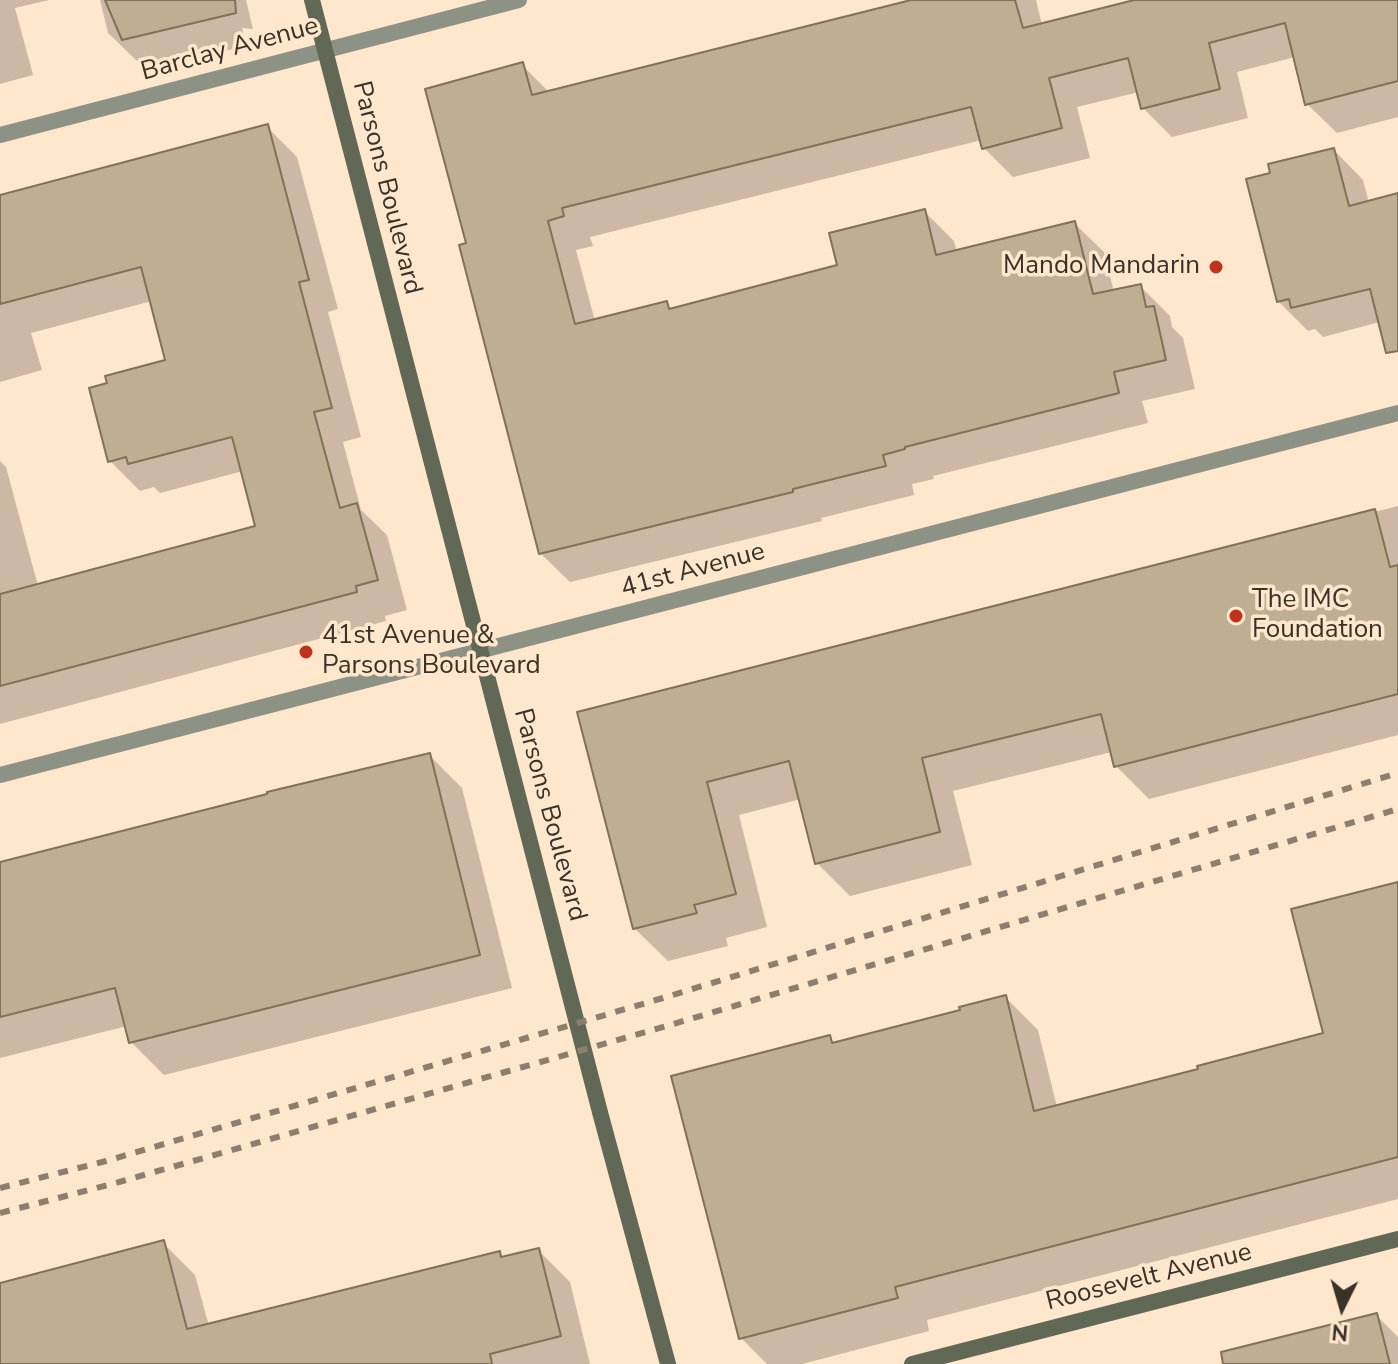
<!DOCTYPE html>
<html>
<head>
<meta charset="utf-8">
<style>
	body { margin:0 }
	#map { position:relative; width:1398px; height:1364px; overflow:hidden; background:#ffe7cd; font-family:"Nunito Sans",sans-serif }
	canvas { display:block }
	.north { position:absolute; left:1302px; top:1268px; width:80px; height:80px; -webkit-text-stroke:6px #ffe7cd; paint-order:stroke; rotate:185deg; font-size:22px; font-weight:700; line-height:32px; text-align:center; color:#3a3127 }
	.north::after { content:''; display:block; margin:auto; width:28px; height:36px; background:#3a3127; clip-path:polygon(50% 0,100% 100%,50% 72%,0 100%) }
</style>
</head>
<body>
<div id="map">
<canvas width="1398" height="1364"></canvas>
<div class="north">N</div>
</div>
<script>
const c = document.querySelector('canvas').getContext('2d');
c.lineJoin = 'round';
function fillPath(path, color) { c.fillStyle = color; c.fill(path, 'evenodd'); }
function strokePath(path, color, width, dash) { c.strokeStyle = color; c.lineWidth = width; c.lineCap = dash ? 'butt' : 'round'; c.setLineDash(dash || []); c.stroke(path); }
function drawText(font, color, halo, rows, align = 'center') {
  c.font = font + ' "Nunito Sans",sans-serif'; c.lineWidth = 7; c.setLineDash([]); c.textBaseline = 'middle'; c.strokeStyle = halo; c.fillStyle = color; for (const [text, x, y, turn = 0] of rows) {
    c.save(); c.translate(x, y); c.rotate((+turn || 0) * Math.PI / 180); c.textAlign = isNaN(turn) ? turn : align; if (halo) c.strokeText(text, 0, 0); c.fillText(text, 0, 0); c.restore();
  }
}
fillPath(new Path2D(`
	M 0,0 L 49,0 L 15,8 L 33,75 L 0,84 Z
	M 100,0 L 246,0 L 253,29 L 242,28 L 246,46 L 152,68 L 143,59 L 137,61 L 108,33 Z
	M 918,0 L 1036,0 L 1042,25 L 1131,3 L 1130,0 L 1398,0 L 1398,117 L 1337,133 L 1307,104 L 1295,57 L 1237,72 L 1248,118 L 1172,137 L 1143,108 L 1139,92 L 1077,107 L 1090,158 L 1013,177 L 984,148 L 982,140 L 590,237 L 593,246 L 576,250 L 595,321 L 667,304 L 673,310 L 839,267 L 924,211 L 954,241 L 957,252 L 1074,223 L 1104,252 L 1114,292 L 1140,286 L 1170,316 L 1172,327 L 1183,338 L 1195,389 L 1142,401 L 1148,423 L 933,476 L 934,479 L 912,484 L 914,495 L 821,518 L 822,521 L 570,582 L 540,553 L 469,244 L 522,65 L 550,93 Z
	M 267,127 L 297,157 L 338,309 L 328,312 L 361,437 L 343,442 L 361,510 L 387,535 L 407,610 L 385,616 L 386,621 L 0,724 L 0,461 L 6,467 L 38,586 L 258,528 L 243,471 L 160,493 L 154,487 L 140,491 L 110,461 L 167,362 L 152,301 L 31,333 L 42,370 L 0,382 L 0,197 Z
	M 1334,150 L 1363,180 L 1369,203 L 1398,195 L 1398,342 L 1380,322 L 1323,337 L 1315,329 L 1308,331 L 1278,301 L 1272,175 Z
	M 1398,506 L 1398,735 L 1149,799 L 1116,766 L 1112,752 L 953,791 L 972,865 L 850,896 L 817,863 L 801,799 L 739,815 L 767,927 L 726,938 L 728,946 L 668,961 L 634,928 L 580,713 Z
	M 429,755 L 462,788 L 512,988 L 164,1075 L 131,1042 L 127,1026 L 0,1058 L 0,864 Z
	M 1398,884 L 1398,1199 L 927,1320 L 929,1331 L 802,1364 L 767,1364 L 741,1338 L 829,1037 L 836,1044 L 962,1012 L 1005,997 L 1038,1030 L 1057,1107 L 1325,1035 Z
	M 163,1243 L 195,1275 L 209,1326 L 499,1253 L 504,1258 L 538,1250 L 570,1282 L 590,1364 L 0,1364 L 0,1285 Z
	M 1376,1315 L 1398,1337 L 1398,1364 L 1285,1364 Z`), '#0003');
const building = new Path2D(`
	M 105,0 L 235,0 L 236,13 L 122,40 Z
	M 911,0 L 1015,0 L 1023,28 L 1134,0 L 1398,0 L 1398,81 L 1305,105 L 1285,23 L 1209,43 L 1220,89 L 1141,109 L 1128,58 L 1049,78 L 1062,128 L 982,149 L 971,107 L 562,208 L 564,216 L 548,221 L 575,324 L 667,301 L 669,309 L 837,265 L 829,233 L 925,209 L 936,255 L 1075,221 L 1093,294 L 1141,284 L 1146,307 L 1154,306 L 1166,360 L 1114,372 L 1119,393 L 905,447 L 905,449 L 883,455 L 886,466 L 793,489 L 793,492 L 539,554 L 459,245 L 466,243 L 425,89 L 523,62 L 532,95 Z
	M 268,124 L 309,280 L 299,282 L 332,408 L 314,412 L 340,508 L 357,503 L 378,580 L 356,586 L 357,592 L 0,686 L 0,594 L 255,526 L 232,437 L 128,464 L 126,457 L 108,462 L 89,388 L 107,383 L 105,376 L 165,360 L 141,267 L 0,304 L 0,195 Z
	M 1334,148 L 1349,206 L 1398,193 L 1398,351 L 1386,353 L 1370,289 L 1291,308 L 1289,299 L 1277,302 L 1246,179 L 1270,173 L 1268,164 Z
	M 1375,509 L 1390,567 L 1398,565 L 1398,694 L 1114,767 L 1101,714 L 922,758 L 940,832 L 815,864 L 789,761 L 707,782 L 736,894 L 694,905 L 697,913 L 633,929 L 577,712 Z
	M 430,753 L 480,955 L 129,1043 L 115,988 L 0,1017 L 0,862 L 267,794 L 267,792 Z
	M 1398,882 L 1398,1157 L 895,1287 L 898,1298 L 739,1339 L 671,1076 L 830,1035 L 832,1043 L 960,1010 L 959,1007 L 1006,995 L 1034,1111 L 1198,1069 L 1197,1066 L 1323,1033 L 1291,909 Z
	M 164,1240 L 187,1329 L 500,1251 L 501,1257 L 539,1248 L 561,1336 L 490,1354 L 492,1364 L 0,1364 L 0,1283 Z
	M 1377,1313 L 1390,1364 L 1223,1364 L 1221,1352 Z`);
fillPath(building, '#c0ae92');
strokePath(building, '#817157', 2);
strokePath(new Path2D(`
	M 0,135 L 519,0
	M 0,775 L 1398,413`), '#8e9285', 16);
strokePath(new Path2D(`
	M 312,0 L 601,1116 L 668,1364
	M 912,1364 L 1398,1239`), '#626856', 16);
strokePath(new Path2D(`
	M 0,1188 L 106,1161 L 663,998 L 1398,773
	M 0,1213 L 116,1183 L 670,1025 L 1398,809`), '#8e7e6e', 6, [10, 10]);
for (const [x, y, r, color] of [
	[1216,267,8,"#be321e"],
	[1236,616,8,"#be321e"],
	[306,652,8,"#be321e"]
]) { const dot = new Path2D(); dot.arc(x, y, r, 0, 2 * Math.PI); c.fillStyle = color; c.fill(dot); strokePath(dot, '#ffe7cd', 3); }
drawText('26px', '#3a3127', '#ffe7cd', [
	["Barclay Avenue",230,50,-15],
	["Parsons Boulevard",386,188,76],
	["41st Avenue",693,571,-15],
	["Parsons Boulevard",549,815,75],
	["Roosevelt Avenue",1149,1278,-14]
]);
drawText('26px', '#3a3127', '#ffe7cd', [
	["Mando Mandarin",1200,267,"right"],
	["The IMC",1252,601],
	["Foundation",1252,631],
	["41st Avenue &",322,637],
	["Parsons Boulevard",322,667]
], 'left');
</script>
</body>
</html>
